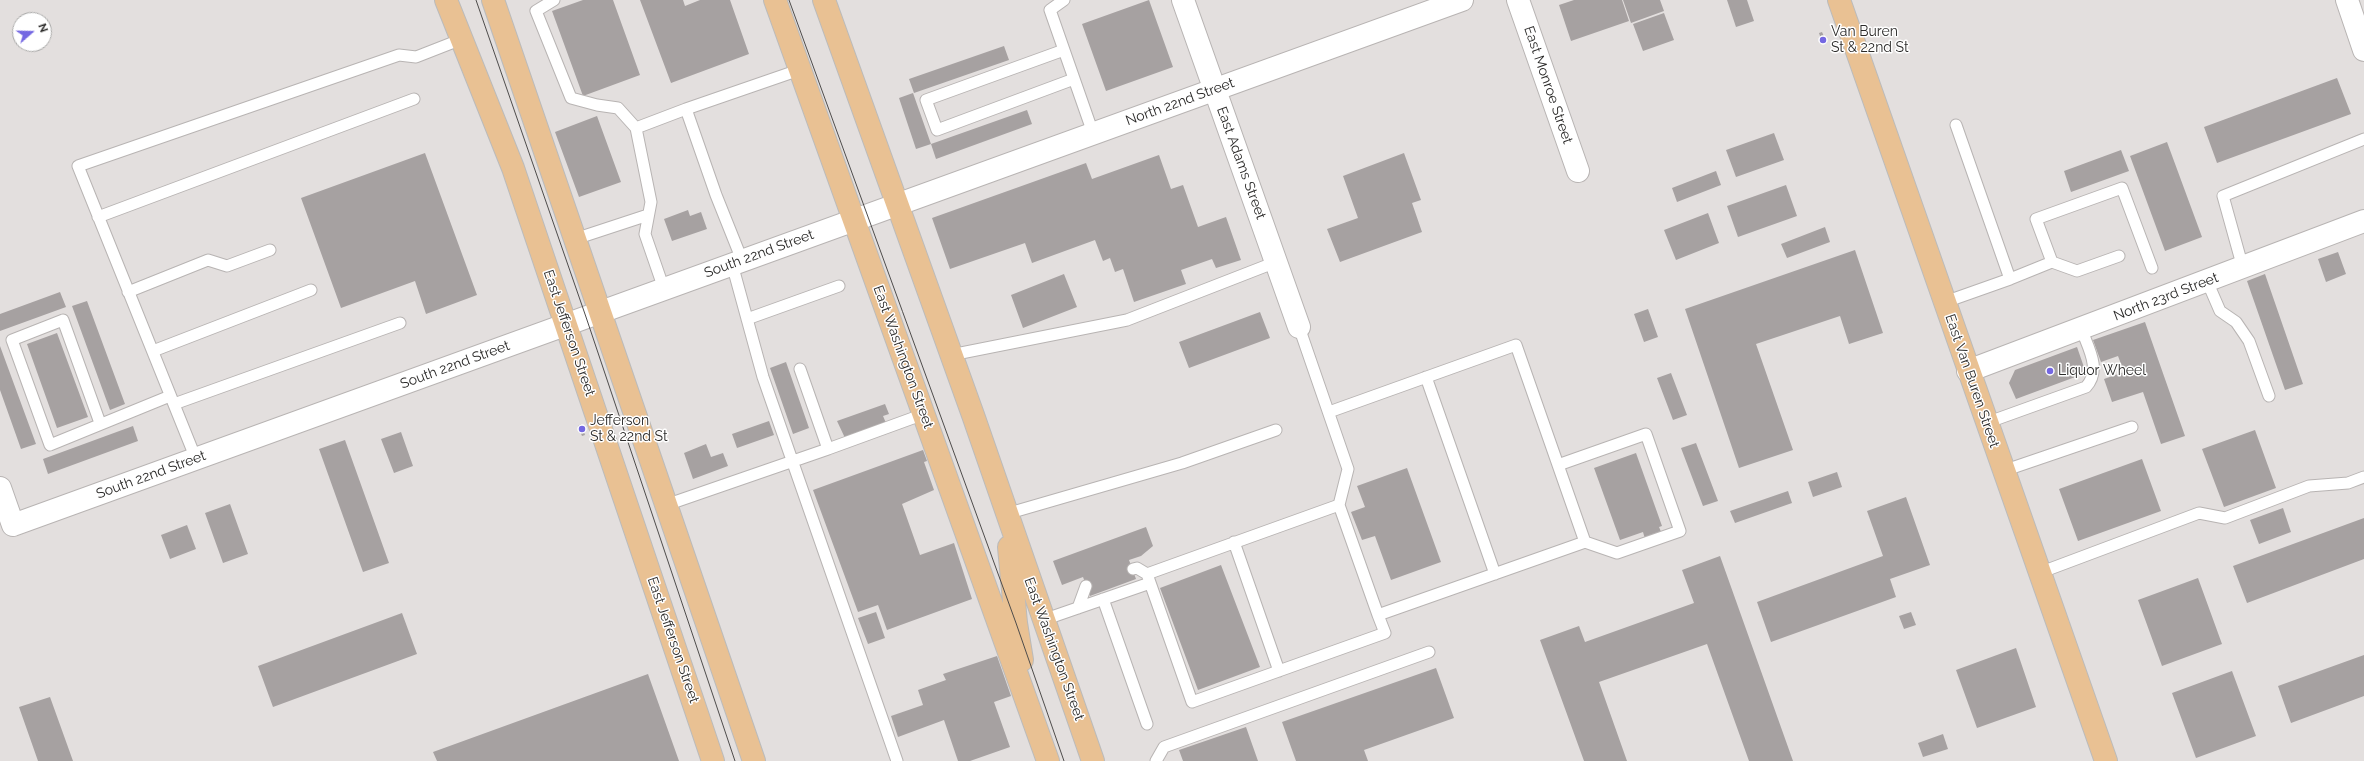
<!DOCTYPE html>
<html>
<head>
<meta charset="utf-8">
<style>
	body { margin:0 }
	#map { position:relative; width:2364px; height:761px; overflow:hidden; background:#e3dfde; font-family:Raleway,sans-serif }
	canvas { display:block }
	.north { position:absolute; left:12px; top:12px; width:40px; height:40px; box-sizing:border-box; background:#fff; border:1px solid #aaaaa9; border-radius:50%; rotate:70deg; font-size:11px; font-weight:700; line-height:16px; text-align:center; color:#2b2a29 }
	.north::after { content:''; display:block; margin:auto; width:14px; height:18px; background:#7467e2; clip-path:polygon(50% 0,100% 100%,50% 72%,0 100%) }
</style>
</head>
<body>
<div id="map">
<canvas width="2364" height="761"></canvas>
<div class="north">N</div>
</div>
<script>
const c = document.querySelector('canvas').getContext('2d');
c.lineJoin = 'round';
function fillPath(path, color) { c.fillStyle = color; c.fill(path, 'evenodd'); }
function strokePath(path, color, width, dash) { c.strokeStyle = color; c.lineWidth = width; c.lineCap = dash ? 'butt' : 'round'; c.setLineDash(dash || []); c.stroke(path); }
function drawText(font, color, halo, rows, align = 'center') {
  c.font = font + ' Raleway,sans-serif'; c.lineWidth = 3; c.setLineDash([]); c.textBaseline = 'middle'; c.strokeStyle = halo; c.fillStyle = color; for (const [text, x, y, turn = 0] of rows) {
    c.save(); c.translate(x, y); c.rotate((+turn || 0) * Math.PI / 180); c.textAlign = isNaN(turn) ? turn : align; if (halo) c.strokeText(text, 0, 0); c.fillText(text, 0, 0); c.restore();
  }
}
fillPath(new Path2D(`
	M 583,0 L 613,0 L 640,75 L 583,96 L 552,11 Z
	M 640,0 L 683,0 L 685,6 L 700,0 L 730,0 L 749,54 L 671,83 Z
	M 1149,0 L 1173,67 L 1106,91 L 1082,24 Z
	M 1574,0 L 1622,0 L 1629,21 L 1571,41 L 1559,5 Z
	M 1623,0 L 1660,0 L 1664,11 L 1631,23 Z
	M 1727,0 L 1747,0 L 1754,21 L 1736,27 Z
	M 1664,13 L 1674,40 L 1643,51 L 1633,24 Z
	M 1822,32 L 1826,41 L 1822,42 L 1819,33 Z
	M 1004,46 L 1009,60 L 914,93 L 909,79 Z
	M 2337,78 L 2351,114 L 2217,163 L 2204,127 Z
	M 913,93 L 931,144 L 916,149 L 899,98 Z
	M 1027,110 L 1032,124 L 936,159 L 931,144 Z
	M 597,116 L 621,182 L 579,197 L 555,132 Z
	M 1774,133 L 1784,160 L 1736,177 L 1726,150 Z
	M 2167,142 L 2202,237 L 2165,251 L 2130,156 Z
	M 2121,150 L 2129,171 L 2071,192 L 2064,171 Z
	M 425,153 L 477,295 L 426,314 L 415,281 L 341,308 L 301,198 Z
	M 1404,153 L 1421,200 L 1412,203 L 1422,232 L 1340,262 L 1327,229 L 1358,218 L 1343,176 Z
	M 1159,155 L 1171,189 L 1183,185 L 1198,227 L 1226,217 L 1241,260 L 1216,268 L 1212,259 L 1181,270 L 1186,284 L 1134,302 L 1123,269 L 1115,272 L 1110,258 L 1103,261 L 1095,240 L 1032,263 L 1025,243 L 950,269 L 932,218 L 1086,163 L 1092,179 Z
	M 1716,171 L 1721,185 L 1677,202 L 1672,188 Z
	M 1786,185 L 1797,216 L 1738,237 L 1727,206 Z
	M 688,210 L 690,216 L 701,212 L 707,229 L 672,241 L 664,219 Z
	M 1708,213 L 1719,243 L 1676,260 L 1664,230 Z
	M 1825,227 L 1830,242 L 1787,258 L 1781,244 Z
	M 1855,250 L 1883,333 L 1849,344 L 1840,316 L 1756,344 L 1793,450 L 1739,468 L 1685,309 Z
	M 2338,252 L 2346,274 L 2326,282 L 2318,259 Z
	M 1064,274 L 1077,307 L 1023,328 L 1011,295 Z
	M 2265,274 L 2303,384 L 2285,390 L 2247,281 Z
	M 60,292 L 66,307 L 0,331 L 0,314 Z
	M 87,301 L 125,404 L 110,410 L 72,306 Z
	M 1648,309 L 1658,337 L 1644,342 L 1634,314 Z
	M 1260,312 L 1270,338 L 1189,368 L 1179,342 Z
	M 2145,322 L 2185,436 L 2161,444 L 2143,392 L 2112,402 L 2104,379 L 2124,372 L 2118,356 L 2101,362 L 2093,340 Z
	M 57,333 L 88,417 L 57,428 L 27,344 Z
	M 0,346 L 36,444 L 21,449 L 0,390 Z
	M 2077,347 L 2086,373 L 2016,399 L 2009,383 L 2015,370 Z
	M 786,362 L 809,428 L 793,434 L 770,368 Z
	M 1671,373 L 1687,415 L 1673,420 L 1657,378 Z
	M 885,404 L 889,414 L 883,416 L 886,423 L 845,438 L 837,421 Z
	M 769,421 L 774,435 L 737,448 L 732,434 Z
	M 581,424 L 585,435 L 582,436 L 578,426 Z
	M 133,426 L 138,441 L 48,474 L 43,459 Z
	M 2255,430 L 2276,488 L 2224,507 L 2202,449 Z
	M 401,432 L 413,466 L 394,473 L 381,439 Z
	M 345,440 L 389,563 L 363,572 L 319,449 Z
	M 1696,443 L 1718,501 L 1703,506 L 1681,448 Z
	M 706,444 L 711,457 L 723,453 L 728,466 L 693,479 L 684,453 Z
	M 923,450 L 927,461 L 924,462 L 934,490 L 902,504 L 920,555 L 954,543 L 972,599 L 887,630 L 878,605 L 858,612 L 813,490 Z
	M 1636,453 L 1662,526 L 1659,527 L 1662,534 L 1645,539 L 1643,532 L 1620,540 L 1594,468 Z
	M 2142,459 L 2161,511 L 2078,541 L 2059,489 Z
	M 1407,468 L 1441,562 L 1391,580 L 1375,536 L 1362,540 L 1351,512 L 1365,507 L 1357,486 Z
	M 1837,472 L 1842,487 L 1813,497 L 1808,482 Z
	M 1788,491 L 1792,503 L 1735,523 L 1730,511 Z
	M 1906,497 L 1930,565 L 1890,579 L 1896,597 L 1771,642 L 1757,602 L 1883,556 L 1867,511 Z
	M 230,504 L 248,554 L 223,563 L 205,513 Z
	M 2283,508 L 2291,532 L 2259,544 L 2250,520 Z
	M 2364,518 L 2364,559 L 2247,603 L 2233,566 Z
	M 187,525 L 196,549 L 170,559 L 161,535 Z
	M 1146,527 L 1153,546 L 1141,556 L 1129,560 L 1136,579 L 1090,596 L 1083,577 L 1062,585 L 1053,561 Z
	M 1720,556 L 1793,761 L 1749,761 L 1707,644 L 1599,682 L 1627,761 L 1584,761 L 1540,640 L 1579,626 L 1585,642 L 1694,603 L 1682,570 Z
	M 1221,565 L 1260,667 L 1198,690 L 1160,588 Z
	M 2198,578 L 2222,644 L 2162,666 L 2138,600 Z
	M 876,612 L 885,638 L 868,644 L 858,618 Z
	M 1911,612 L 1916,625 L 1904,629 L 1899,616 Z
	M 402,613 L 417,654 L 273,707 L 258,666 Z
	M 2016,648 L 2036,707 L 1977,728 L 1956,670 Z
	M 2364,655 L 2364,696 L 2291,723 L 2278,686 Z
	M 997,656 L 1011,696 L 994,702 L 1010,747 L 970,761 L 958,761 L 944,720 L 898,737 L 891,716 L 923,705 L 918,690 L 946,680 L 943,674 Z
	M 1436,668 L 1454,718 L 1364,750 L 1368,761 L 1296,761 L 1282,722 Z
	M 2232,671 L 2256,736 L 2196,758 L 2172,693 Z
	M 648,674 L 679,761 L 437,761 L 433,752 Z
	M 50,697 L 73,761 L 38,761 L 19,707 Z
	M 1246,727 L 1258,761 L 1183,761 L 1179,750 Z
	M 1943,734 L 1948,749 L 1923,757 L 1918,743 Z`), '#a6a1a1');
const service = new Path2D(`
	M 554,0 L 536,11 L 571,98 L 597,105 L 618,108 L 636,128
	M 1064,0 L 1050,10 L 1093,133
	M 1064,50 L 926,100 L 937,130 L 1074,79
	M 98,217 L 414,99
	M 575,239 L 648,215
	M 742,260 L 716,195 L 686,109 L 799,70
	M 2052,262 L 2077,271 L 2119,256
	M 732,264 L 763,377 L 897,761
	M 2243,268 L 2223,196 L 2364,139
	M 2010,279 L 2052,262 L 2036,219 L 2122,188 L 2152,268
	M 2207,281 L 2220,311 L 2236,322 L 2249,341 L 2269,396
	M 664,289 L 645,234 L 651,202 L 636,128 L 686,109
	M 128,292 L 208,260 L 227,266 L 270,250
	M 1945,302 L 2010,279 L 1956,125
	M 747,319 L 839,286
	M 1299,327 L 1348,469 L 1339,505 L 1378,615 L 1585,542 L 1516,345 L 1329,412
	M 153,351 L 311,290
	M 951,355 L 1127,320 L 1276,262
	M 800,369 L 828,449 L 924,414
	M 1426,377 L 1495,574
	M 174,404 L 400,323
	M 100,423 L 63,320 L 12,340 L 50,445 L 170,396
	M 1986,423 L 2086,387 C 2102,369 2088,348 2081,328
	M 196,459 L 78,166 L 399,55 L 416,57 L 462,39
	M 1558,465 L 1646,434 L 1680,531 L 1617,553 L 1585,542
	M 2003,471 L 2132,427
	M 666,505 L 828,449
	M 1006,514 L 1182,463 L 1276,430
	M 1234,542 L 1279,671
	M 1133,569 L 1137,568 L 1147,574 L 1192,702 L 1385,633 L 1378,615
	M 2039,573 L 2199,513 L 2225,518 L 2309,486 L 2348,483 L 2364,477
	M 1147,574 L 1339,505
	M 1103,599 L 1147,724
	M 1078,608 L 1086,586
	M 1043,620 L 1150,583
	M 1156,761 L 1164,747 L 1429,652`);
const minor = new Path2D(`
	M 1183,0 L 1299,327
	M 1518,0 L 1578,171
	M 2347,0 L 2364,50
	M 1968,371 L 2364,221
	M 0,488 L 13,525 L 1462,0`);
const primary = new Path2D(`
	M 446,0 L 513,168 L 713,761
	M 493,0 L 754,761
	M 775,0 L 1048,761
	M 824,0 L 973,415 L 1093,761
	M 1839,0 L 2106,761
	M 1009,547 L 1016,623 L 1022,660`);
strokePath(service, '#b8b4b3', 13);
strokePath(minor, '#b8b4b3', 24);
strokePath(primary, '#bbb', 24);
strokePath(service, '#fff', 11);
strokePath(minor, '#fff', 22);
strokePath(primary, '#e9c193', 22);
strokePath(new Path2D(`
	M 476,0 L 586,317 L 735,761
	M 789,0 L 1016,623 L 1064,761`), '#4e4c4b', 1);
for (const [x, y, r, color] of [
	[1823,40,4,"#7467e2"],
	[2050,371,4,"#7467e2"],
	[582,429,4,"#7467e2"]
]) { const dot = new Path2D(); dot.arc(x, y, r, 0, 2 * Math.PI); c.fillStyle = color; c.fill(dot); strokePath(dot, '#fff', 1.5); }
drawText('14px', '#2b2a29', '#fff', [
	["Van Buren",1831,32],
	["St & 22nd St",1831,48],
	["Liquor Wheel",2058,371],
	["Jefferson",590,421],
	["St & 22nd St",590,437]
], 'left');
drawText('14px', '#2b2a29', '#fff', [
	["East Monroe Street",1548,85,71],
	["North 22nd Street",1180,102,-20],
	["East Adams Street",1241,163,70],
	["South 22nd Street",759,254,-20],
	["North 23rd Street",2166,297,-21],
	["East Jefferson Street",569,333,71],
	["East Washington Street",903,357,70],
	["South 22nd Street",455,365,-20],
	["East Van Buren Street",1972,381,71],
	["South 22nd Street",151,475,-20],
	["East Jefferson Street",673,640,71],
	["East Washington Street",1054,649,70]
]);
</script>
</body>
</html>
